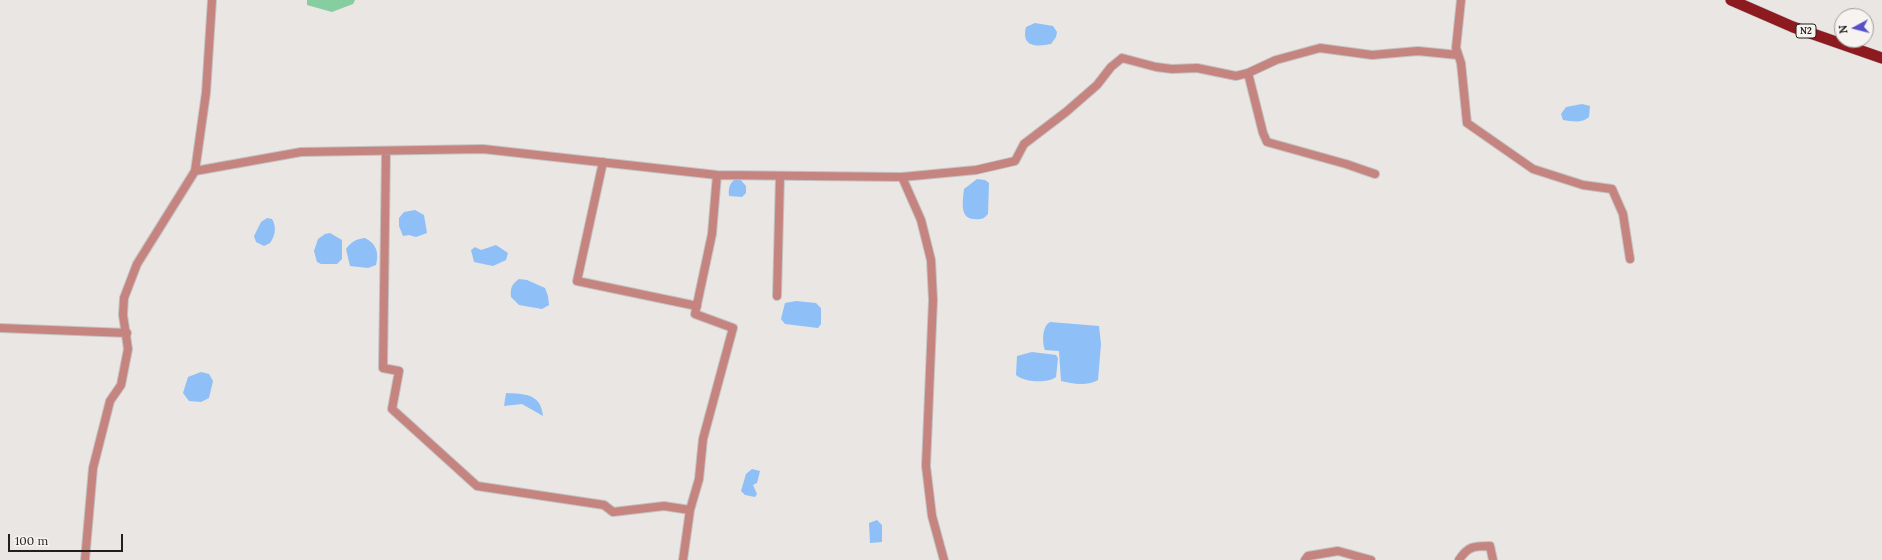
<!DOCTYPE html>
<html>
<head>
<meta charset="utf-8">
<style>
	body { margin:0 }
	#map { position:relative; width:1882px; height:560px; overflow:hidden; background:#e9e6e3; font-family:Lora,serif }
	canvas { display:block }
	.north { position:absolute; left:1834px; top:8px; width:40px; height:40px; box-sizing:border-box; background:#f6f3f0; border:1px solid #a09e9c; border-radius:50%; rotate:263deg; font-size:11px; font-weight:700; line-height:16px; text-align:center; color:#201f1e }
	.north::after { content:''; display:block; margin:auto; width:14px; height:18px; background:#5550c8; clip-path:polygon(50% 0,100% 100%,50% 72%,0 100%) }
	.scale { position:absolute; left:8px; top:534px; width:115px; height:18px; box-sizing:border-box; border:2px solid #201f1e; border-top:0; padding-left:5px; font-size:12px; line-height:14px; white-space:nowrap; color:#201f1e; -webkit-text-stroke:3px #f6f3f0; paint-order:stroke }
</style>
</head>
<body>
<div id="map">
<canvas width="1882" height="560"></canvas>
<div class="north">N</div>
<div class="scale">100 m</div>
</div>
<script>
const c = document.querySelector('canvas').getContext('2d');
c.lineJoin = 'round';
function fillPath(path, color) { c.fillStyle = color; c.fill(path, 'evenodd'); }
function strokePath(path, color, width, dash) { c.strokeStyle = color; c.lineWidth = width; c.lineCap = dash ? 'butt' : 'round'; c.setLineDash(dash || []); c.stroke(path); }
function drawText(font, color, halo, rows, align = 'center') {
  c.font = font + ' Lora,serif'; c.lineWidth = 3.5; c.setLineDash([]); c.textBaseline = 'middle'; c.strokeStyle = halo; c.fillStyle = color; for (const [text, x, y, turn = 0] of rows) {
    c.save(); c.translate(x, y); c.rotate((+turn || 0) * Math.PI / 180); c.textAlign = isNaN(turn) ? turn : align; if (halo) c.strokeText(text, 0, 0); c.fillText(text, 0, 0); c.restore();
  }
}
fillPath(new Path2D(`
	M 307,0 L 355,0 L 353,4 L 332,12 L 307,5 Z`), '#86cd9f');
fillPath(new Path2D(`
	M 1035,23 L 1053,26 L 1057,32 L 1056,37 L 1051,44 C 1036,47 1021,47 1026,27 Z
	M 1582,104 L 1590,106 L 1589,117 C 1581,124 1572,121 1563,120 L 1561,114 L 1566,107 Z
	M 739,178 L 746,186 L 746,193 L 742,197 L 729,196 C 728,188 730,180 739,178 Z
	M 977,179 L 985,180 L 989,183 L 988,214 C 984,219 980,220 974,219 C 959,219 963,199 964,189 Z
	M 415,210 L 424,215 L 427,233 L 416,237 L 409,235 L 403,236 L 399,226 L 399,218 L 404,212 Z
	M 267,218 L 272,219 C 277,227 275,236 270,243 L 264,246 L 256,242 L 254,236 L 261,222 Z
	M 330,233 L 342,240 L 342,259 L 337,264 L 321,264 L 317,262 L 314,251 L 318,239 L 325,234 Z
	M 365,238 C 377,244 379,253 376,265 L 368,268 L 350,266 L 346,249 C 351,242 356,239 365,238 Z
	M 496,245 L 508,253 L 506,260 L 493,266 L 474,262 L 471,250 L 475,247 L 481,250 Z
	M 519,279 L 527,280 L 545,288 L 548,296 L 549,305 L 542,309 L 519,305 L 511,297 C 510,288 512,284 519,279 Z
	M 796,301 L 816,303 L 821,308 L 821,324 L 818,328 L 785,324 L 781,319 L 785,303 Z
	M 1050,322 L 1099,326 L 1101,344 L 1098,380 C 1089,386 1072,384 1061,381 L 1059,351 L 1045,350 C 1042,343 1042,326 1050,322 Z
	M 1032,352 L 1056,355 L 1058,358 L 1056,377 C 1047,384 1024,382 1016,375 L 1017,356 Z
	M 201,372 L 209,374 L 213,381 L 209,398 L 201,402 L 189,401 L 183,393 L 188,377 Z
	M 506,393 C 524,394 541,393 543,416 L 522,404 L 504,406 Z
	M 752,469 L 760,471 L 757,483 L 753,485 L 757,494 L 755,497 L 745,495 L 741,491 L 746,474 Z
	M 877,520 L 882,525 L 882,542 L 870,543 L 869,523 Z`), '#8ebff7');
const minor = new Path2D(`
	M 1461,0 L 1456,48 L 1461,63 L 1467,123 L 1533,169 L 1583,185 L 1612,189 L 1623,214 L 1630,259
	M 1248,73 L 1263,133 L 1267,142 L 1346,164 L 1375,174
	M 386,151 L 383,368 L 399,371 L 392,409 L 477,486 L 604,505 L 613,512 L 664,506 L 690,510
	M 603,162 L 577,281 L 697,306
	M 195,171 L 301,152 L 483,149 L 717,175 L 902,177 L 976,170 L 1015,161 L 1024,144 L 1066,112 L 1097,85 L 1111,67 L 1122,58 L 1156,67 L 1172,69 L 1197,68 L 1236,76 L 1248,73 L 1276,60 L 1320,48 L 1372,55 L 1418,51 L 1458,55
	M 902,177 L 921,220 L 931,260 L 933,300 L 926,466 L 932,516 L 944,560
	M 777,296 L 780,176
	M 0,328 L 127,333
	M 85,560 L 93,468 L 110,401 L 121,385 L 128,349 L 123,315 L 124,298 L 137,264 L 195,171 L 206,93 L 212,0
	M 683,560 L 690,510 L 699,479 L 703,439 L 733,328 L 695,314 L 712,234 L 717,175
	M 1305,560 L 1308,556 L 1338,551 L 1371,560
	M 1459,560 C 1468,546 1474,546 1490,546 L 1493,560`);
const trunk = new Path2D(`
	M 1731,0 L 1793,27 L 1882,58`);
strokePath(minor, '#c5c2c0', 10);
strokePath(trunk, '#c5c2c0', 12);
strokePath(minor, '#c5847f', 8);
strokePath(trunk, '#8c1a1e', 11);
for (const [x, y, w] of [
	[1806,31,20]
]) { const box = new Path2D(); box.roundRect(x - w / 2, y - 7, w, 14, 3); c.fillStyle = '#f6f3f0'; c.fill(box); strokePath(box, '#201f1e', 1); }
drawText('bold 9px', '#201f1e', null, [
	["N2",1806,31]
]);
</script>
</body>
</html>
